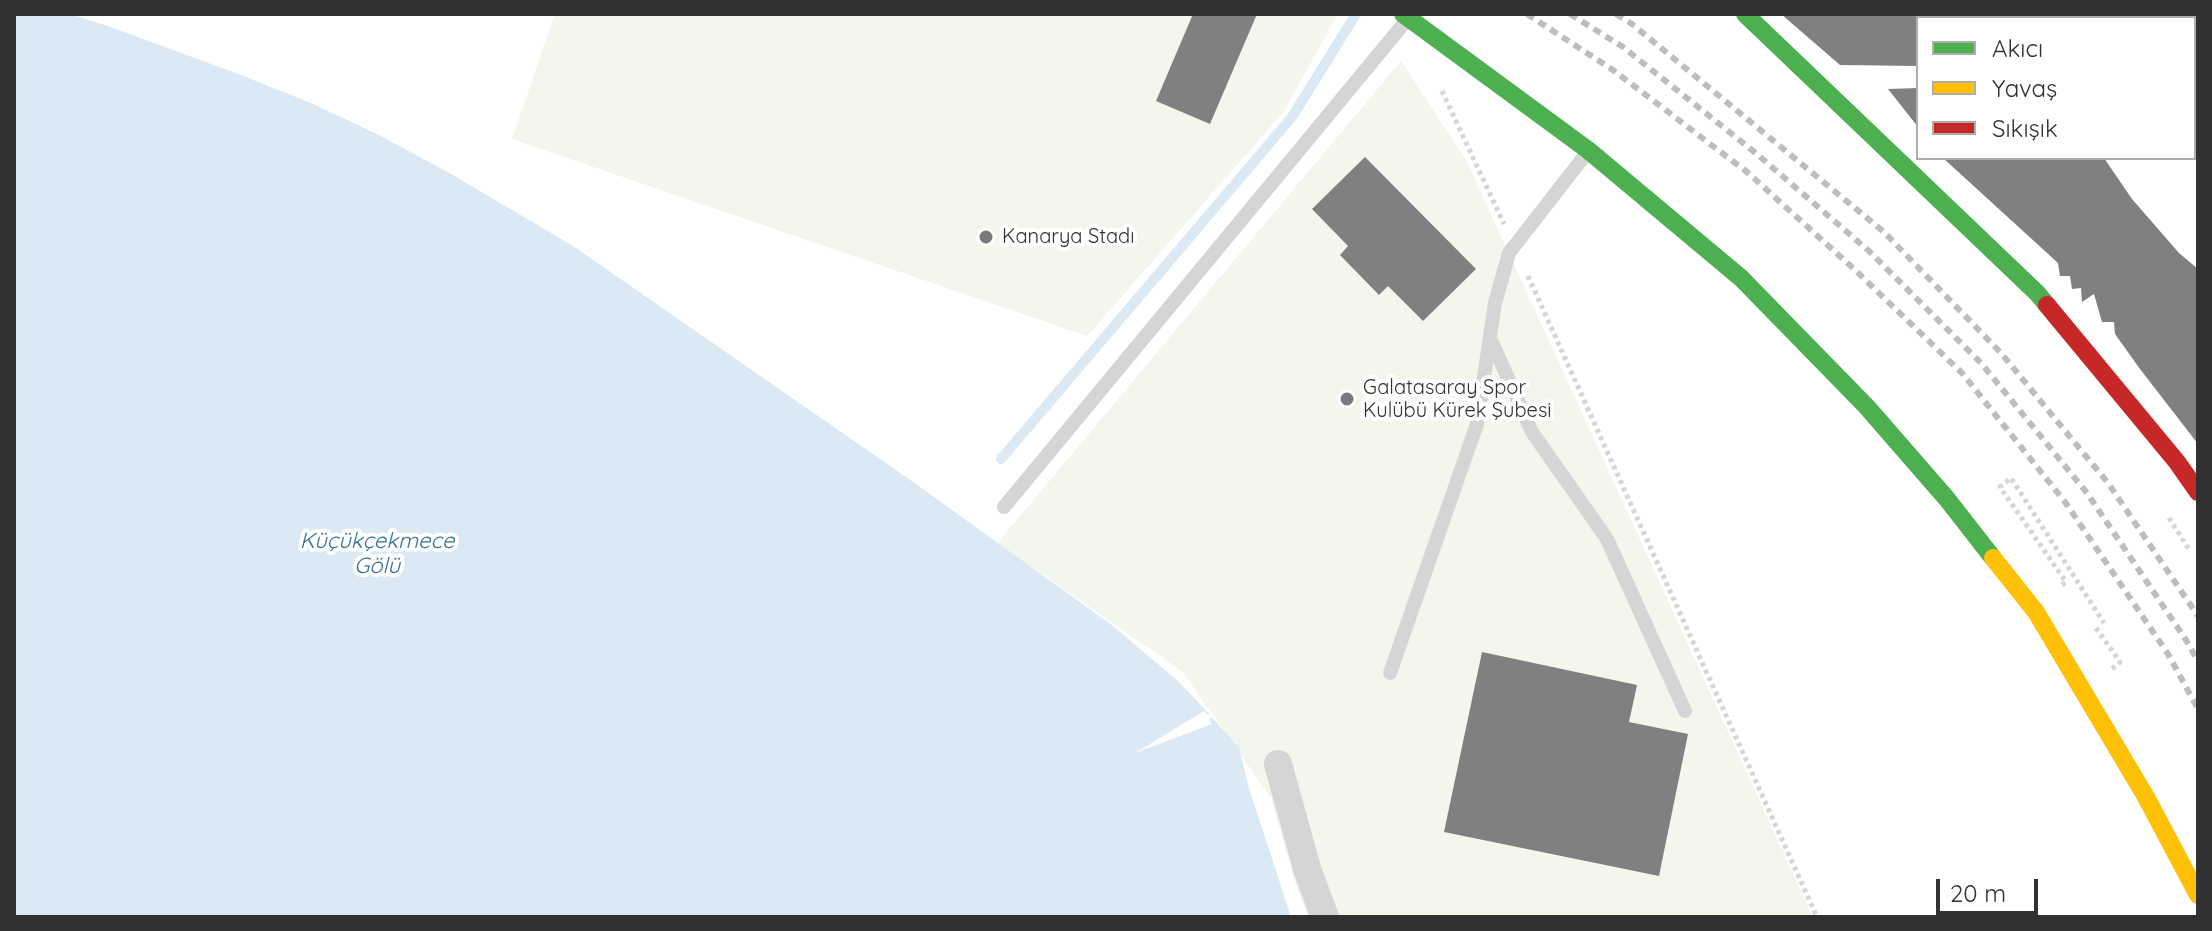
<!DOCTYPE html>
<html>
<head>
<meta charset="utf-8">
<style>
	body { margin:0 }
	#map { position:relative; width:2212px; height:931px; overflow:hidden; background:#fff; font-family:Quicksand,sans-serif }
	canvas { display:block }
	.frame { position:absolute; inset:0; border:16px solid #313131; pointer-events:none }
	.legend { position:absolute; left:1916px; top:16px; width:280px; height:144px; box-sizing:border-box; background:#fff; border:2px solid #adadad; margin:0; padding:10px 14px; list-style:none; font-size:24px; color:#313131 }
	.legend li { display:flex; align-items:center; gap:16px; height:40px }
	.legend b { width:40px; border:2px solid #adadad }
	.scale { position:absolute; left:1936px; top:879px; width:102px; height:36px; box-sizing:border-box; border:4px solid #313131; border-top:0; padding-left:10px; font-size:24px; line-height:28px; white-space:nowrap; color:#313131; -webkit-text-stroke:6px #fff; paint-order:stroke }
</style>
</head>
<body>
<div id="map">
<canvas width="2212" height="931"></canvas>
<div class="frame"></div>
<ul class="legend">
<li><b style="height:10px;background:#4caf50"></b>Akıcı</li>
<li><b style="height:10px;background:#ffc107"></b>Yavaş</li>
<li><b style="height:10px;background:#c62828"></b>Sıkışık</li>
</ul>
<div class="scale">20 m</div>
</div>
<script>
const c = document.querySelector('canvas').getContext('2d');
c.lineJoin = 'round';
function fillPath(path, color) { c.fillStyle = color; c.fill(path, 'evenodd'); }
function strokePath(path, color, width, dash) { c.strokeStyle = color; c.lineWidth = width; c.lineCap = dash ? 'butt' : 'round'; c.setLineDash(dash || []); c.stroke(path); }
function drawText(font, color, halo, rows, align = 'center') {
  c.font = font + ' Quicksand,sans-serif'; c.lineWidth = 8; c.setLineDash([]); c.textBaseline = 'middle'; c.strokeStyle = halo; c.fillStyle = color; for (const [text, x, y, turn = 0] of rows) {
    c.save(); c.translate(x, y); c.rotate((+turn || 0) * Math.PI / 180); c.textAlign = isNaN(turn) ? turn : align; if (halo) c.strokeText(text, 0, 0); c.fillText(text, 0, 0); c.restore();
  }
}
fillPath(new Path2D(`
	M 555,14 L 1338,14 L 1284,111 L 1087,336 L 512,139 Z
	M 1401,61 L 1466,160 L 1813,917 L 1308,917 L 1293,876 L 1271,798 L 1183,672 L 1029,565 L 995,546 Z`), '#f2f6ed');
fillPath(new Path2D(`
	M 14,14 L 70,14 L 108,26 L 241,75 L 311,103 L 379,135 L 451,174 L 573,246 L 916,484 L 1113,626 L 1178,681 L 1209,714 L 1239,748 L 1249,788 L 1291,917 L 14,917 Z`), '#dae9f4');
fillPath(new Path2D(`
	M 1204,711 L 1207,715 L 1212,712 L 1215,716 L 1209,719 L 1212,724 L 1135,753 Z`), '#fff');
strokePath(new Path2D(`
	M 1001,459 L 1292,117 L 1356,14`), '#dae9f4', 10);
fillPath(new Path2D(`
	M 1193,14 L 1257,14 L 1210,124 L 1156,101 Z
	M 1781,14 L 2030,14 L 2032,18 L 1918,18 L 1918,66 L 1840,65 Z
	M 1918,88 L 1918,127 L 1888,89 Z
	M 1365,157 L 1476,269 L 1423,321 L 1388,286 L 1379,295 L 1340,255 L 1348,246 L 1312,209 Z
	M 1943,158 L 2104,158 L 2132,199 L 2179,253 L 2198,269 L 2198,444 L 2140,369 L 2115,334 L 2114,322 L 2102,322 L 2094,294 L 2082,302 L 2081,288 L 2072,289 L 2070,276 L 2060,276 L 2058,263 Z
	M 1482,652 L 1637,685 L 1629,722 L 1688,734 L 1659,876 L 1444,832 Z`), '#808080');
strokePath(new Path2D(`
	M 1442,91 L 1504,224
	M 1528,276 L 1817,917
	M 2169,518 L 2190,551
	M 2062,585 L 2066,582 L 2000,487 L 2011,478 L 2104,623
	M 2096,628 L 2120,662 L 2112,669`), '#d5d5d5', 5, [4, 4]);
strokePath(new Path2D(`
	M 1491,340 L 1532,432 L 1607,539 L 1685,711
	M 1004,507 L 1406,21
	M 1390,673 L 1477,424 L 1495,303 L 1509,253 L 1586,154`), '#d5d5d5', 14);
strokePath(new Path2D(`
	M 1278,764 L 1308,872 L 1325,917`), '#d5d5d5', 28);
strokePath(new Path2D(`
	M 1403,14 L 1588,150 L 1741,278 L 1867,407 L 1947,499 L 1993,558
	M 1745,14 L 2037,293 L 2047,305`), '#4caf50', 18);
strokePath(new Path2D(`
	M 1993,558 L 2036,612 L 2146,797 L 2198,895`), '#ffc107', 18);
strokePath(new Path2D(`
	M 2047,305 L 2177,462 L 2198,492`), '#c62828', 18);
strokePath(new Path2D(`
	M 1527,14 L 1613,70 L 1747,172 L 1854,269 L 1962,373 L 2065,502 L 2168,654 L 2198,709
	M 1570,14 L 1623,47 L 1758,155 L 1869,251 L 1981,363 L 2087,493 L 2186,640 L 2198,661
	M 1616,14 L 1632,24 L 1884,232 L 2001,353 L 2108,483 L 2198,616`), '#bdbdbd', 6, [8, 6]);
for (const [x, y, r, color] of [
	[986,237,8,"#797979"],
	[1347,399,8,"#797979"]
]) { const dot = new Path2D(); dot.arc(x, y, r, 0, 2 * Math.PI); c.fillStyle = color; c.fill(dot); strokePath(dot, '#fff', 3); }
drawText('20px', '#313131', '#fff', [
	["Kanarya Stadı",1002,237],
	["Galatasaray Spor",1363,388],
	["Kulübü Kürek Şubesi",1363,411]
], 'left');
drawText('italic 22px', '#397299', '#fff', [
	["Küçükçekmece",377,541],
	["Gölü",377,566]
]);
</script>
</body>
</html>
